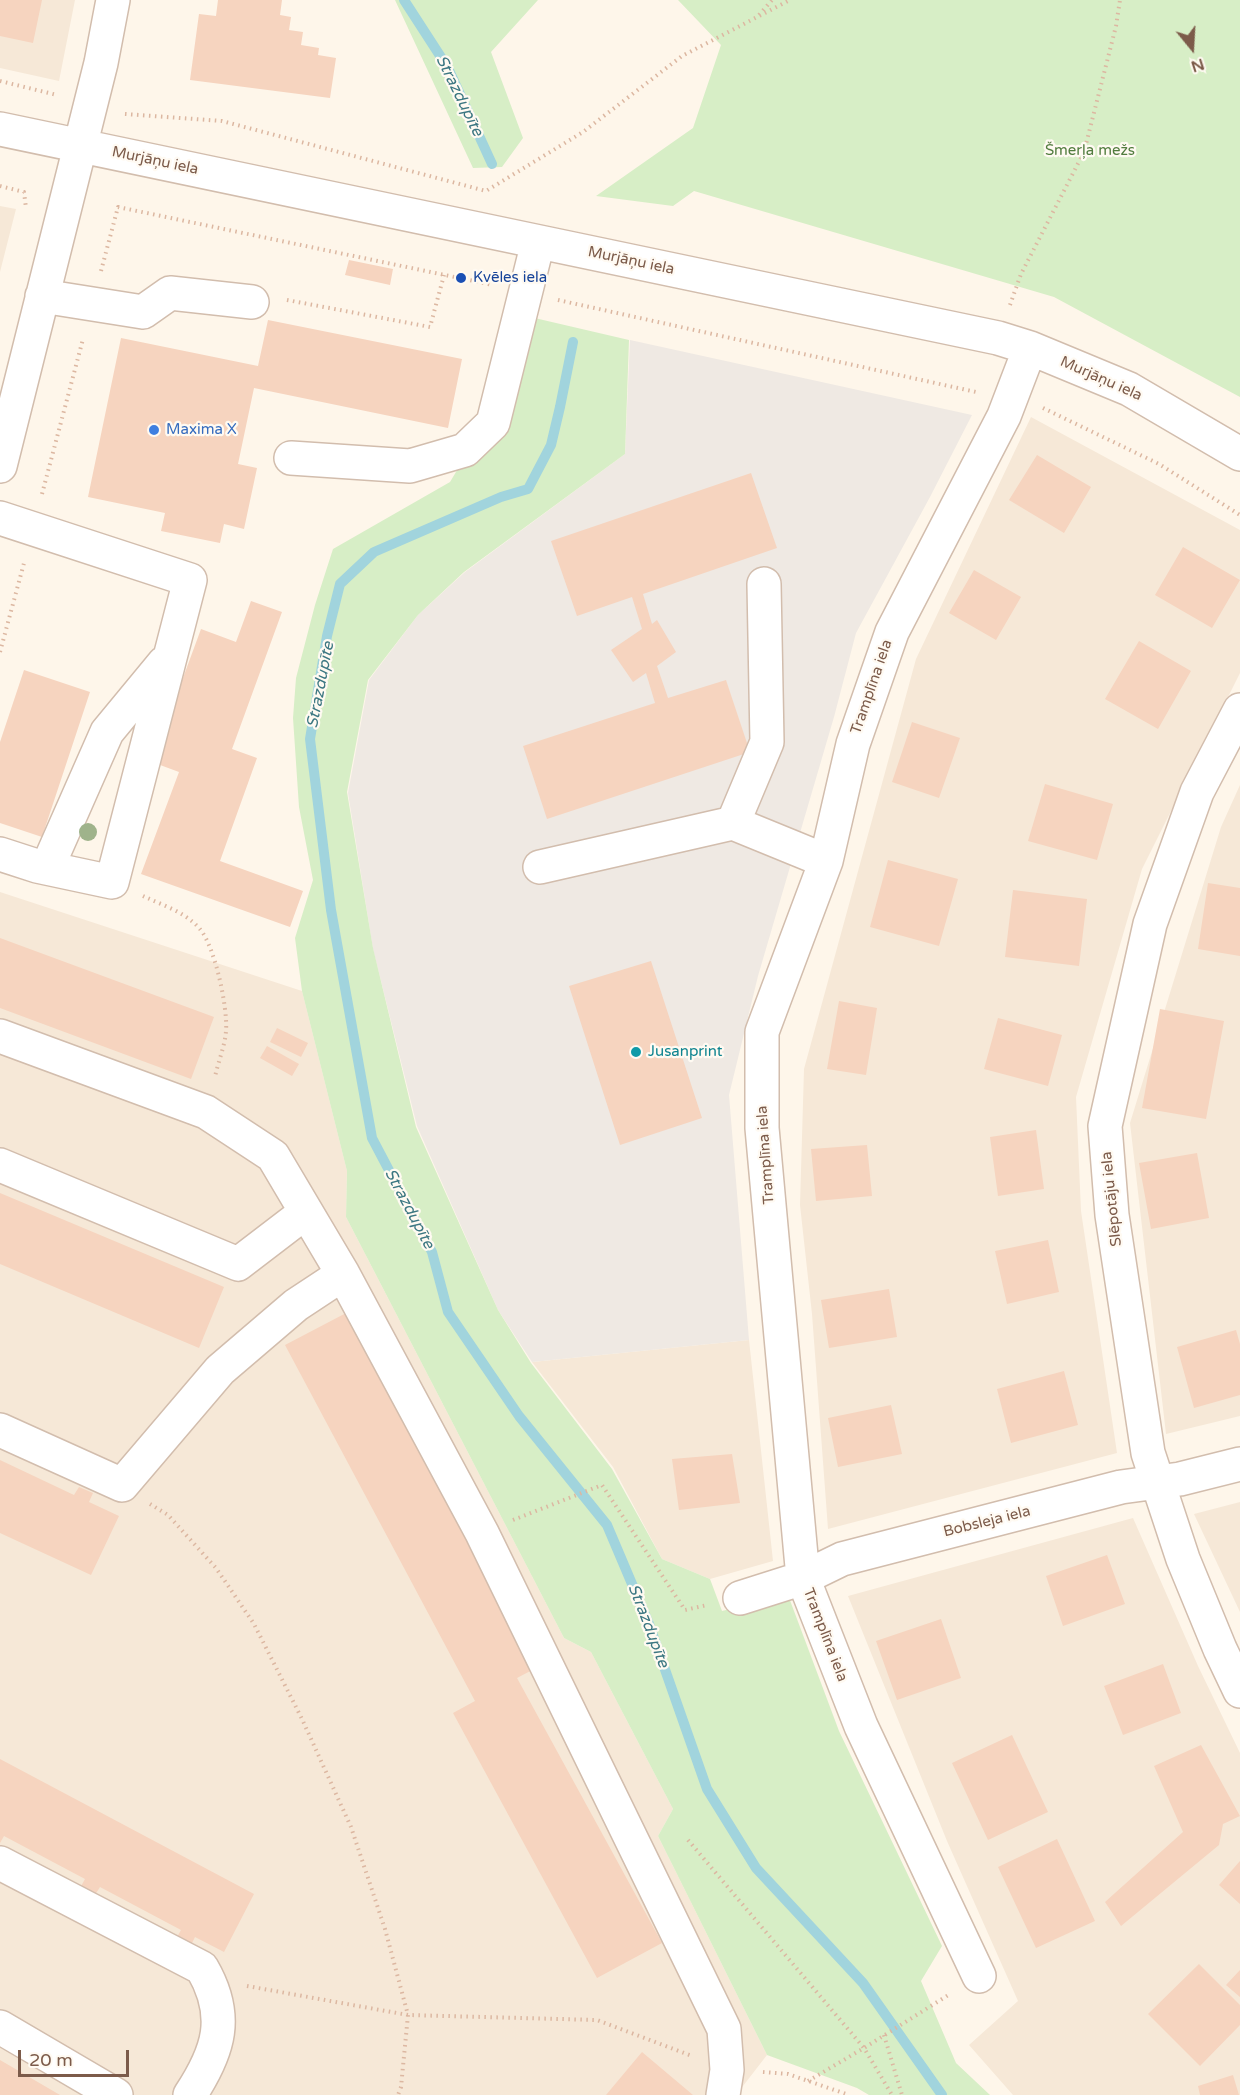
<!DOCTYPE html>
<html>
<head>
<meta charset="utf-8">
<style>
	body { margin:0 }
	#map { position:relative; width:1240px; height:2095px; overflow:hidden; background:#fef6ea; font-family:"Varela Round",sans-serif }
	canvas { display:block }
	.north { position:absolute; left:1162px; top:18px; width:60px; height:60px; -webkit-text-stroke:4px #fffaf2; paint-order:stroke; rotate:162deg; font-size:16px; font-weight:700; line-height:24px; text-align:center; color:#7c5b4a }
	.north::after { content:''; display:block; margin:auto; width:21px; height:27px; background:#7c5b4a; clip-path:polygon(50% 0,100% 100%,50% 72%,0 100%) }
	.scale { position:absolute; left:18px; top:2050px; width:111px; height:27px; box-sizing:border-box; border:3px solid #7c5b4a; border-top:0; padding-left:8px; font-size:18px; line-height:21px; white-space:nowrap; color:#7c5b4a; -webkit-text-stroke:4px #fffaf2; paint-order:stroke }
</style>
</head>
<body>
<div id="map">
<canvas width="1240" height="2095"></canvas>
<div class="north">N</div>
<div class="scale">20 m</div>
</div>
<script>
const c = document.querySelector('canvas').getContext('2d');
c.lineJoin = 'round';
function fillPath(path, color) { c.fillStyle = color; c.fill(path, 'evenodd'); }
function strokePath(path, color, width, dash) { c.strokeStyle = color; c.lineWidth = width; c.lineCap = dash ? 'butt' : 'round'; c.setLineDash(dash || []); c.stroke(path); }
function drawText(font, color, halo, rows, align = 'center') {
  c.font = font + ' "Varela Round",sans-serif'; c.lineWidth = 4.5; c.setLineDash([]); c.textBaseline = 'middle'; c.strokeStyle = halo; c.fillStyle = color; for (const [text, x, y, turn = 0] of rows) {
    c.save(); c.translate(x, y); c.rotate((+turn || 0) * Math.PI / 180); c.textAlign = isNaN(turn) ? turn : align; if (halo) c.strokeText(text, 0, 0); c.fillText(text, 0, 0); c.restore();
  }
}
fillPath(new Path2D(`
	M 0,0 L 75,0 L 59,81 L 0,68 Z
	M 0,206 L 16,209 L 0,272 Z
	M 1031,417 L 1240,530 L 1240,673 L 1142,869 L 1076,1097 L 1081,1211 L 1117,1453 L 828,1529 L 812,1314 L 800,1205 L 804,1069 L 916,659 Z
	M 1240,785 L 1240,1416 L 1166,1434 L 1130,1123 L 1221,827 Z
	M 0,892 L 302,991 L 347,1171 L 346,1217 L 564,1638 L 591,1652 L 673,1809 L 658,1836 L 767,2055 L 736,2095 L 0,2095 Z
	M 749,1340 L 773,1561 L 710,1579 L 662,1559 L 613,1467 L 532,1362 Z
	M 1240,1502 L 1240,1612 L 1194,1514 Z
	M 1133,1518 L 1198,1666 L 1240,1753 L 1240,2095 L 1013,2095 L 969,2045 L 1018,2001 L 947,1841 L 848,1596 Z`), '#f6e8d7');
fillPath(new Path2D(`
	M 630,340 L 972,415 L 930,497 L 856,633 L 834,717 L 758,976 L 729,1095 L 749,1340 L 532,1362 L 498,1310 L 417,1126 L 373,949 L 348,793 L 369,680 L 418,615 L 465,572 L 625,454 Z`), '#efe9e3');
fillPath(new Path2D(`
	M 395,0 L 538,0 L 491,52 L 523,138 L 502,167 L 473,168 Z
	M 678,0 L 1240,0 L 1240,397 L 1054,297 L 694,191 L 673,206 L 596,196 L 693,128 L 721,45 Z
	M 526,316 L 629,340 L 625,454 L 464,572 L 418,615 L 368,680 L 347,792 L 373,948 L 416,1127 L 498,1310 L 531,1363 L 612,1469 L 662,1559 L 710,1579 L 722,1611 L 788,1595 L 839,1731 L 942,1946 L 921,1981 L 956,2063 L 990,2095 L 869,2095 L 857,2088 L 767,2055 L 658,1836 L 673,1809 L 591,1652 L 564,1638 L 346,1217 L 347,1171 L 302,991 L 295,938 L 313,880 L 299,807 L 293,718 L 296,678 L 315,605 L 333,549 L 450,482 L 493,410 Z`), '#d7eec6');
strokePath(new Path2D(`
	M 404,0 L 448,68 L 492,164
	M 573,342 L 560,407 L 551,445 L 528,489 L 501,497 L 374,552 L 340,584 L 327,636 L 310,739 L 331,910 L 372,1138 L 432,1252 L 448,1312 L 519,1416 L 607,1525 L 649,1624 L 707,1789 L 756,1868 L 863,1983 L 942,2095`), '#a1d4dd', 10);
fillPath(new Path2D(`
	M 0,0 L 42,0 L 33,43 L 0,36 Z
	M 218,0 L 282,0 L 280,15 L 291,17 L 289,30 L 303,32 L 301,45 L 319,48 L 318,55 L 336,58 L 330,98 L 190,80 L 199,14 L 216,16 Z
	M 349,260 L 393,269 L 390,285 L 345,275 Z
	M 268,320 L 462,359 L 448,428 L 254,388 L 238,464 L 257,468 L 244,529 L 224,524 L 220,543 L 161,531 L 165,513 L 88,497 L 121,338 L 258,366 Z
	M 1037,455 L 1091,487 L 1064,533 L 1009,500 Z
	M 751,473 L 777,548 L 643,594 L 652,624 L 657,620 L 676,652 L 657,666 L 668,698 L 726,680 L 750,752 L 547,819 L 523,746 L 655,703 L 646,673 L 633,682 L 611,650 L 642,629 L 632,597 L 577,616 L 551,541 Z
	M 1183,547 L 1240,580 L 1212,628 L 1155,595 Z
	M 974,570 L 1021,597 L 996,640 L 949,613 Z
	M 251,601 L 282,612 L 232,749 L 257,758 L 220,861 L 303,891 L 290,927 L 141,874 L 179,772 L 152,762 L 201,629 L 236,642 Z
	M 1139,641 L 1191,671 L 1158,729 L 1105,699 Z
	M 24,670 L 90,692 L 42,837 L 0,823 L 0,742 Z
	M 912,722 L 960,738 L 939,798 L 892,782 Z
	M 1045,784 L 1113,804 L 1097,860 L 1028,841 Z
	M 888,860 L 958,879 L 939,946 L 870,927 Z
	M 1208,883 L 1240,888 L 1240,956 L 1198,949 Z
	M 1013,890 L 1087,899 L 1079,966 L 1005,957 Z
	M 0,938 L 214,1017 L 191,1079 L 0,1008 Z
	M 651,961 L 702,1118 L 620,1145 L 569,986 Z
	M 839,1001 L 877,1008 L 866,1075 L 827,1069 Z
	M 1160,1009 L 1224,1021 L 1206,1119 L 1142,1108 Z
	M 998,1018 L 1062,1035 L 1048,1086 L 984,1069 Z
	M 277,1028 L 308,1043 L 301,1057 L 270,1042 Z
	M 267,1046 L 299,1064 L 292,1076 L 260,1058 Z
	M 1036,1130 L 1044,1189 L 998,1196 L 990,1137 Z
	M 867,1145 L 872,1196 L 816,1201 L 811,1149 Z
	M 1197,1153 L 1209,1218 L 1151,1229 L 1139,1163 Z
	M 0,1193 L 224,1287 L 199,1348 L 0,1264 Z
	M 1048,1240 L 1059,1292 L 1007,1304 L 995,1251 Z
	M 889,1289 L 897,1337 L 829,1348 L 821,1300 Z
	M 348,1312 L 538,1667 L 517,1678 L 662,1943 L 597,1978 L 453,1713 L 475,1701 L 285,1345 Z
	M 1236,1330 L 1240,1344 L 1240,1395 L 1194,1408 L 1177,1347 Z
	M 1064,1371 L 1078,1425 L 1011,1443 L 997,1389 Z
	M 891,1405 L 902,1454 L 838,1467 L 828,1418 Z
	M 732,1454 L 740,1503 L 679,1510 L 672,1459 Z
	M 0,1460 L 74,1495 L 79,1487 L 93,1493 L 89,1502 L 119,1516 L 91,1575 L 0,1533 Z
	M 1107,1555 L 1125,1604 L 1063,1626 L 1046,1576 Z
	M 941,1619 L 961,1678 L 897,1700 L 876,1641 Z
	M 1163,1664 L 1181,1713 L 1123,1735 L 1104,1686 Z
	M 1012,1735 L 1048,1812 L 988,1840 L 952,1763 Z
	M 1201,1745 L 1240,1816 L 1223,1824 L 1219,1845 L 1121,1926 L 1105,1902 L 1183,1832 L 1154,1766 Z
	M 0,1759 L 254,1894 L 224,1952 L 195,1937 L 189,1949 L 175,1941 L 181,1930 L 100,1887 L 93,1898 L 79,1890 L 85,1879 L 4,1836 L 0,1843 Z
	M 1057,1839 L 1095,1921 L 1036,1948 L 998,1867 Z
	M 1240,1861 L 1240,1904 L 1219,1885 Z
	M 1199,1964 L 1240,2005 L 1240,2025 L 1200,2066 L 1148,2014 Z
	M 1240,1970 L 1240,1997 L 1226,1985 Z
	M 642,2052 L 693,2095 L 606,2095 Z
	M 0,2060 L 60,2095 L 0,2095 Z
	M 1233,2075 L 1239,2095 L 1200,2095 L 1198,2086 Z`), '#f6d4bf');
const minor = new Path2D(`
	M 0,129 L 998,338 L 1030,348 L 1129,389 L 1240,454
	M 42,296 L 143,312 L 170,293 L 252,302
	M 291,458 L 410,466 L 465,450 L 493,423 L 538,242
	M 0,466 L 101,63 L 113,0
	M 0,518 L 190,580 L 112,882 L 37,866 L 0,854
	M 1240,710 L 1197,792 L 1150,924 L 1105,1126 L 1112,1215 L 1148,1453 L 1183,1559 L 1220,1649 L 1240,1691
	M 733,823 L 767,742 L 764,584
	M 540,867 L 733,823 L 826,861
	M 47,868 L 107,732 L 164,663
	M 0,1036 L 206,1112 L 273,1156 L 343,1274 L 482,1533 L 724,2029 L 727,2070 L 723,2095
	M 0,1165 L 238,1264 L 306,1212
	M 0,1430 L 122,1485 L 220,1370 L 296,1305 L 343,1274
	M 740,1598 L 803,1578 L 842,1559 L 1121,1487 L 1180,1479 L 1240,1464
	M 0,1863 L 202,1968 C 230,2016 219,2051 190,2095
	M 979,1976 L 861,1726 L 803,1578 L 762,1128 L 762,1032 L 826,861 L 853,744 L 892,632 L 1004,416 L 1030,348
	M 0,2027 L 116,2095`);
strokePath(minor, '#d2bdad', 36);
strokePath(new Path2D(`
	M 759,15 L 772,0
	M 0,81 L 57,95
	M 125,114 L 222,121 L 486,191 L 583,132 L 682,56 L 790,0
	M 0,186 L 24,192 L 26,208
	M 101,271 L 118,207 L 493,285
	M 287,300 L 430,327 L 444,275
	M 558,300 L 976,392
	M 1010,305 L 1021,274 L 1084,152 L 1116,26 L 1120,0
	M 1043,408 L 1159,464 L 1240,515
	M 42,494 L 83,339
	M 0,652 L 24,563
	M 143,896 C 162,905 185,912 199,928 C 215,945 228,1009 226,1031 C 225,1046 218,1062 215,1077
	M 150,1504 L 168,1515 L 216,1568 L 254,1624 L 302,1719 L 351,1827 L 385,1929 L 408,2015 L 401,2087 L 398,2095
	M 513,1520 L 602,1485 L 685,1610 L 707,1605
	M 688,1840 L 864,2048 L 892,2095
	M 247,1986 L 408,2015 L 597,2020 L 692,2056
	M 884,2035 L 902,2095
	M 763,2072 L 788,2074 L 849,2095
	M 808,2081 L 864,2048 L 950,1994`), '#dcb7a1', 4, [1.5, 4.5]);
strokePath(minor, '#fff', 33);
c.fillStyle = '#9fb38b';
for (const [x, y] of [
	[88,832]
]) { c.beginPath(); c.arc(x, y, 9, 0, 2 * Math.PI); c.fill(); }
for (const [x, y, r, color] of [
	[461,278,6,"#1a4fb4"],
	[154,430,6,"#3f7fe0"],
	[636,1052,6,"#0f9aa8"]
]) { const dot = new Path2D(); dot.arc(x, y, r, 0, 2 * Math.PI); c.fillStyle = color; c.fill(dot); strokePath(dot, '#fffaf2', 2); }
drawText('15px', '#517c3e', '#fffaf2', [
	["Šmerļa mežs",1090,151]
]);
drawText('15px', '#7c5b4a', '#fffaf2', [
	["Murjāņu iela",155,161,12],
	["Murjāņu iela",631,261,12],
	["Murjāņu iela",1101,379,24],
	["Tramplīna iela",872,687,-71],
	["Tramplīna iela",766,1155,-94],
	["Slēpotāju iela",1112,1199,-96],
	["Bobsleja iela",987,1522,-14],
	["Tramplīna iela",825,1635,69]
]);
drawText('15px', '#164399', '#fffaf2', [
	["Kvēles iela",473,278]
], 'left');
drawText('15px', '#366cbe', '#fffaf2', [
	["Maxima X",166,430]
], 'left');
drawText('15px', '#0d838f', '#fffaf2', [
	["Jusanprint",648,1052]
], 'left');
drawText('italic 16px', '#3c7782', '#fffaf2', [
	["Strazdupīte",459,96,64],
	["Strazdupīte",321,685,-79],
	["Strazdupīte",409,1209,62],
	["Strazdupīte",648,1626,69]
]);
</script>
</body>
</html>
